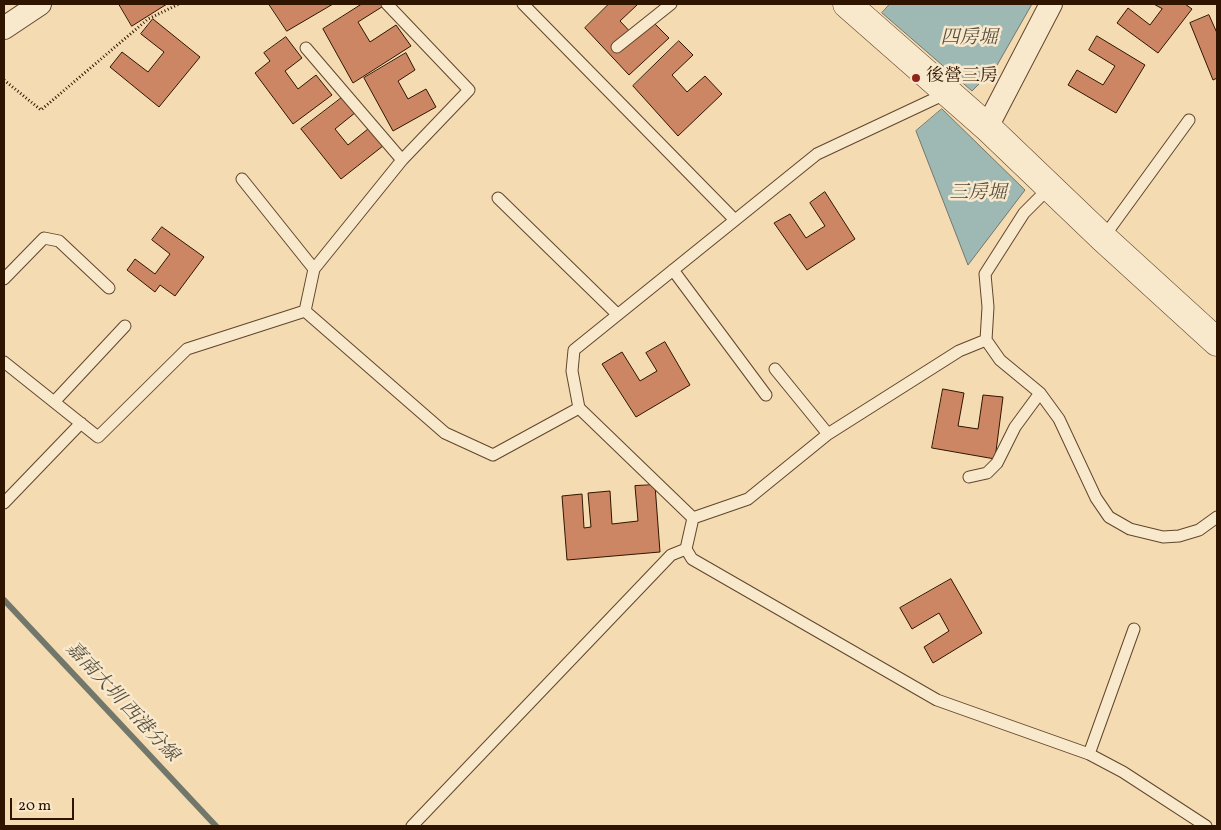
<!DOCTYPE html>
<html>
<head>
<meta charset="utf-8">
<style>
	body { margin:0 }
	#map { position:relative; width:1221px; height:830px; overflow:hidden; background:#f5dbb1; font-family:Vollkorn,serif }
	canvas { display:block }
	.frame { position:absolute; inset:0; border:5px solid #2f1500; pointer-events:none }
	.scale { position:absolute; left:10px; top:798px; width:64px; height:22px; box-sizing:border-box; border:2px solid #2f1500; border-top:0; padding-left:6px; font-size:15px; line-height:18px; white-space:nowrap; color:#2f1500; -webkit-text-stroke:4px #f8e8cc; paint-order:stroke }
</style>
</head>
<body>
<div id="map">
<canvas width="1221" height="830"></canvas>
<div class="frame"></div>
<div class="scale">20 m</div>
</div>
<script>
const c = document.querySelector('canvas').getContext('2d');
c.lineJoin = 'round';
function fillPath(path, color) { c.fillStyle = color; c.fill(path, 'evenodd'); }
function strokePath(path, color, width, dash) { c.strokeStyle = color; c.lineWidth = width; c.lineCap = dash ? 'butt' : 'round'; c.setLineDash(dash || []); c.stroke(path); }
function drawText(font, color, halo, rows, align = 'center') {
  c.font = font + ' Vollkorn,"Noto Serif TC",serif'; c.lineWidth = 5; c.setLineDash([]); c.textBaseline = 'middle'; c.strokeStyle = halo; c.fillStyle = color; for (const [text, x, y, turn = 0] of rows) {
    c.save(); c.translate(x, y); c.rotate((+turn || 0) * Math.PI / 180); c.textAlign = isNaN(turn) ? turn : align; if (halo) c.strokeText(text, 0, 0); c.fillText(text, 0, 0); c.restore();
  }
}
const water = new Path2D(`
	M 890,4 L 1032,4 L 996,67 L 972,91 L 882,13 Z
	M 942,109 L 1025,190 L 968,265 L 916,131 Z`);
fillPath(water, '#9eb9b4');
strokePath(water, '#72776c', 1);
strokePath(new Path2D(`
	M 4,600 L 216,826`), '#72776c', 6);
const building = new Path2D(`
	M 119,4 L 167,4 L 132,26 Z
	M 269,4 L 333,4 L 287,31 Z
	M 362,4 L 384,4 L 385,5 L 358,22 L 370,42 L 396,25 L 411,46 L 353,83 L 323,29 Z
	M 609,4 L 635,4 L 637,5 L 620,21 L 635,37 L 652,21 L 669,38 L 629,75 L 585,28 Z
	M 1154,4 L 1185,4 L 1192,9 L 1158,53 L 1117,23 L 1128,8 L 1150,25 L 1162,9 Z
	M 1209,15 L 1217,33 L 1217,78 L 1213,80 L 1190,23 Z
	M 153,19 L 200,57 L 159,107 L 110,67 L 122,52 L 148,72 L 164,52 L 141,34 Z
	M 1097,36 L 1145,65 L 1116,113 L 1068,85 L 1077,70 L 1103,85 L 1115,66 L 1089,50 Z
	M 286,37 L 302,58 L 285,71 L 298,89 L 316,75 L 332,95 L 293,124 L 255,73 L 270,61 L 264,53 Z
	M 679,41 L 693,55 L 672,75 L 687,92 L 705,76 L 722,94 L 678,136 L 633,86 Z
	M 406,53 L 415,70 L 398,81 L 408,99 L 426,89 L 436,107 L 393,131 L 364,78 Z
	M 348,93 L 361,108 L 335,129 L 348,145 L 373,125 L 388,142 L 341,179 L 301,129 Z
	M 825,192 L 855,239 L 807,270 L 774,223 L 790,214 L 806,238 L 825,226 L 810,203 Z
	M 162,227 L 204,257 L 175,296 L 160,285 L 155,292 L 127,270 L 135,259 L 155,274 L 170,254 L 152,240 Z
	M 665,342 L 690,385 L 636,417 L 602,364 L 622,352 L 640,381 L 657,371 L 646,353 Z
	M 943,389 L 964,393 L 958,426 L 978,429 L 983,395 L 1003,397 L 995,459 L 932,448 Z
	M 655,485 L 660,552 L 567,560 L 562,496 L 582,494 L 584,528 L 591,527 L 588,493 L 610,491 L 612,524 L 638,521 L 635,486 Z
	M 951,579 L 982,633 L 933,663 L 924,647 L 949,631 L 939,613 L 912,629 L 900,608 Z`);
fillPath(building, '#cd8663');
strokePath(building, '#2f1500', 1);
const service = new Path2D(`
	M 523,4 L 735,220
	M 617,47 L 671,4
	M 306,48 L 402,160
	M 242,179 L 314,269
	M 498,198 L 617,314
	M 1103,238 L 1189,120
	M 673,270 L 766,395
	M 4,279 L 44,238 L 59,241 L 109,288
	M 305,311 L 314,269 L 402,160 L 469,90 L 387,4
	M 986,340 L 1000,360 L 1040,393 L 1059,419 L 1096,498 L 1109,517 L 1130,529 L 1163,537 L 1179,536 L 1199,530 L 1217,517
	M 4,362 L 98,437 L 187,349 L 305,311 L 445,433 L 493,455 L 579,408 L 693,518 L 686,549 L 692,559 L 937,700 L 1089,754 L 1123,772 L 1206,826
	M 775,369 L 828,434
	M 54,402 L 125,326
	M 579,408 L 572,371 L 574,350 L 817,154 L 947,93
	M 969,477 L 987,473 L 997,463 L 1015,427 L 1040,393
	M 4,503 L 81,423
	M 693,518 L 748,499 L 828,434 L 959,351 L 986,340 L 988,307 L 985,274 L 1024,213 L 1050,187
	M 1089,754 L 1134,629
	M 412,826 L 671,555 L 686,549`);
const minor = new Path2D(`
	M 4,28 L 40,4
	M 987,127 L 1051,4`);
const tertiary = new Path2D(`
	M 847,4 L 987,127 L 1103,238 L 1217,342`);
strokePath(service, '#60462c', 13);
strokePath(minor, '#60462c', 24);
strokePath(tertiary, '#60462c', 29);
strokePath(new Path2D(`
	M 4,80 L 41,110 L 148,19 L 179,4`), '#2f1500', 3, [1, 2.5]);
strokePath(service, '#f8e8cc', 11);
strokePath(minor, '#f8e8cc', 22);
strokePath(tertiary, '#f8e8cc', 28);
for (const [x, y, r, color] of [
	[916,78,5,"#8f2418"]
]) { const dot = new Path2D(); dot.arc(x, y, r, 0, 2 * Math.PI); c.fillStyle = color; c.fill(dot); strokePath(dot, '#f8e8cc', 2); }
drawText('18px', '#2f1500', '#f8e8cc', [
	["後營三房",926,78]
], 'left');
drawText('italic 19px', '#564e3f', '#f8e8cc', [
	["四房堀",969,40],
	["三房堀",978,195],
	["嘉南大圳 西港分線",121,703,47]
]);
</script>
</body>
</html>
